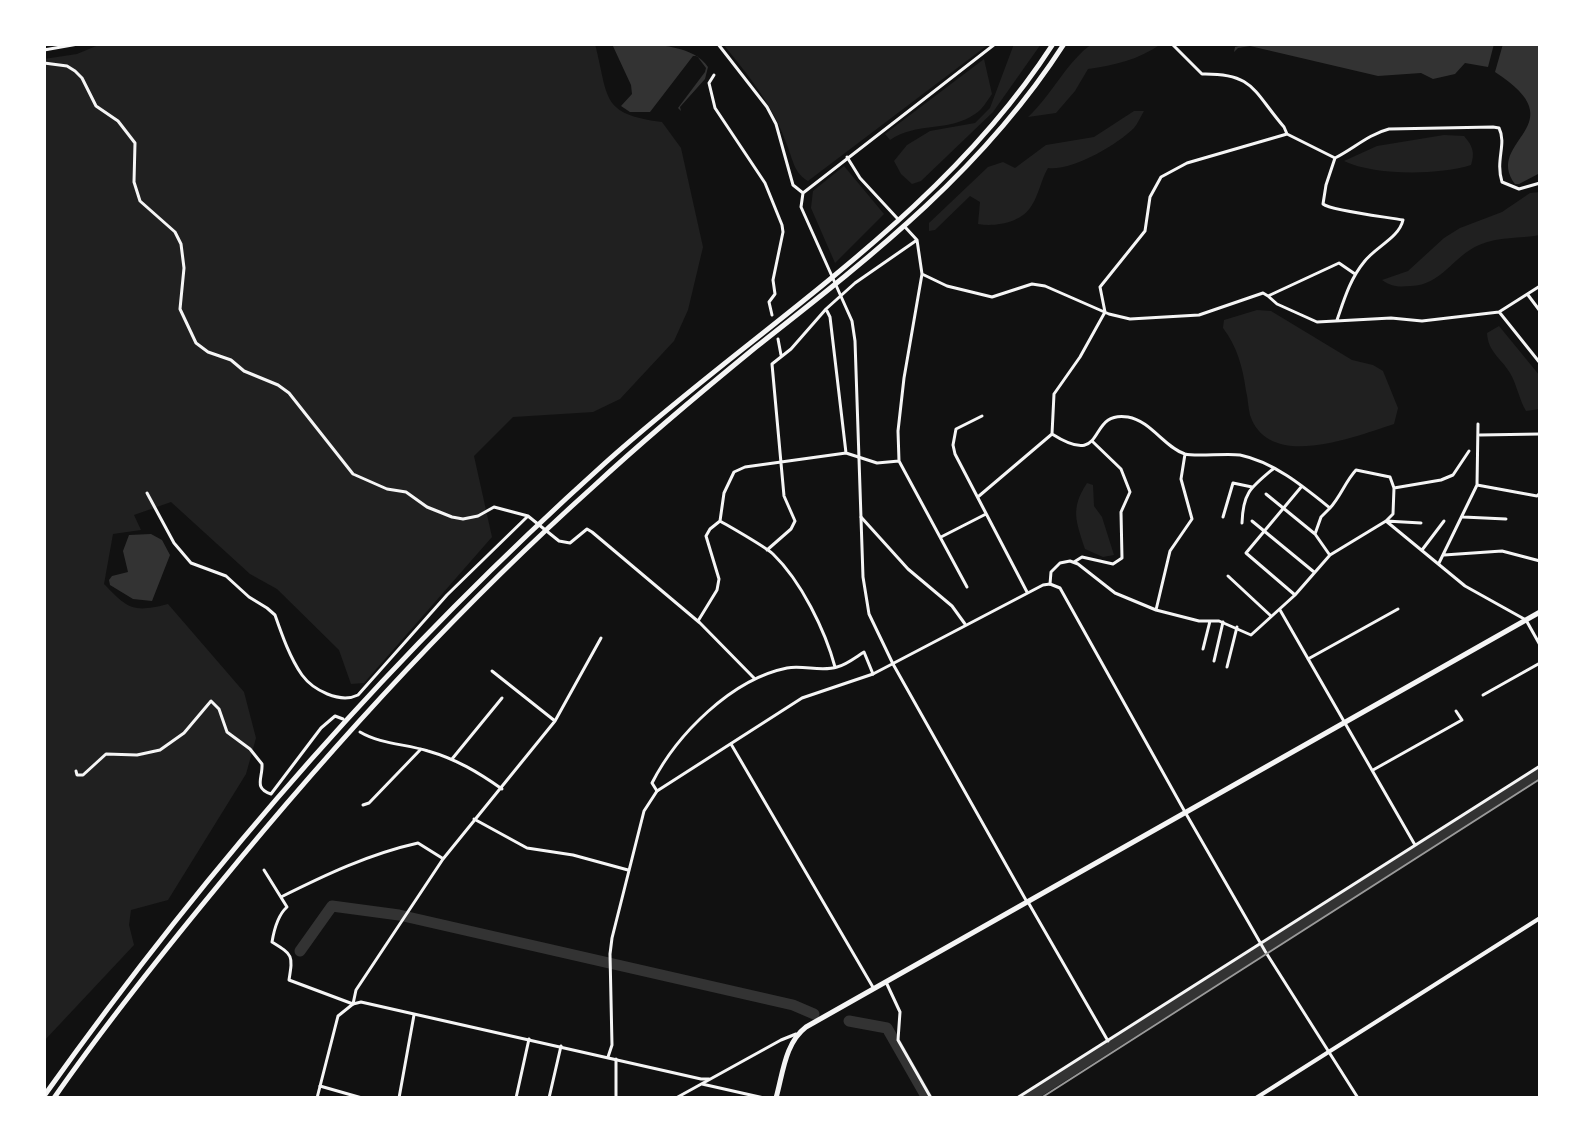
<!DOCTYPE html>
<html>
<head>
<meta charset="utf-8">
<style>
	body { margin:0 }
	#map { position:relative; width:1584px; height:1142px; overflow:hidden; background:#111; font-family:"Exo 2",sans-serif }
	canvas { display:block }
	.frame { position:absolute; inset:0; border:46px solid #fff; pointer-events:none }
</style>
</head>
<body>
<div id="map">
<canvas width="1584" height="1142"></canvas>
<div class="frame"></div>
</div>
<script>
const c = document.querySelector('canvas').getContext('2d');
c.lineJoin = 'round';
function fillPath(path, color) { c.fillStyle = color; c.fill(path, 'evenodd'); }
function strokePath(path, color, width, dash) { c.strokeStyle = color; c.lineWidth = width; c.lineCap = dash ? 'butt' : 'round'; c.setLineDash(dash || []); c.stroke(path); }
fillPath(new Path2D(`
	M 101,44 L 595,44 C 609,98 600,114 662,122 L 681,148 L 703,247 L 688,310 L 674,341 L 620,399 L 593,412 L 513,417 L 474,456 L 492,537 L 364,683 L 351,684 L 339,650 L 277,589 L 250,574 L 171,502 L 134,515 L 141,530 L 113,534 L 104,584 C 128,609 133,613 168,604 L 244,692 L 256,738 L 246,774 L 168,900 L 131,910 L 129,925 L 134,945 L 44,1041 L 44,59 L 77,54 Z
	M 723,44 L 989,44 L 808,181 C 794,173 793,160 787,145 C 773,105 749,76 723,44 Z
	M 1014,44 L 1041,44 L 993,112 L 921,181 L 912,184 L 901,174 L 894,161 L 907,145 L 930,131 L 975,123 L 990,108 Z
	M 1092,44 L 1161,44 C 1138,60 1115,65 1088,69 L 1075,91 L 1056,113 L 1028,117 C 1051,96 1068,60 1092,44 Z
	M 984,59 L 992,94 C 987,101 982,110 975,114 C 950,132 915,122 890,140 L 885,134 Z
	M 1134,111 L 1144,111 C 1141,116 1138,123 1134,128 C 1117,145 1072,171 1048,168 C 1041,180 1039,194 1032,205 C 1022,223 995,227 978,224 L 980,202 L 970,196 L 935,230 L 929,231 L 929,223 L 988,167 L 1003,162 L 1015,168 L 1046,145 L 1094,137 Z
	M 1444,135 L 1464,136 C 1473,146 1475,153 1471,165 C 1439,175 1375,176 1344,161 L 1377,146 Z
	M 844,166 L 884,214 L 835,263 L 811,208 L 813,191 Z
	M 1540,192 L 1540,235 C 1519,239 1499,236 1479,245 C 1453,256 1442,285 1411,286 C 1399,287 1392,287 1382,280 L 1408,271 L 1444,238 L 1460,228 L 1502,212 L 1530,193 Z
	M 1257,310 L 1271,311 L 1352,360 L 1373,365 L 1383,371 L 1398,408 L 1394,424 C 1356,436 1269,472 1250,415 C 1248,407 1248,398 1246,391 C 1243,368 1237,346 1223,328 L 1224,320 Z
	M 1499,326 L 1540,376 L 1540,409 L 1526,411 C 1519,399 1517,385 1510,373 C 1501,358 1488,352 1487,333 Z
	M 1087,483 L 1093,485 L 1094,506 L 1102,517 L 1114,555 L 1103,557 L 1085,549 C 1076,521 1070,509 1087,483 Z`), '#202020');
fillPath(new Path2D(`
	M 612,44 C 641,44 691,41 708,67 L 705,79 L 680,107 L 681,111 L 678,108 L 705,72 L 706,68 L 697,56 L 693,56 L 650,112 L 630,112 L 621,106 L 632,94 L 631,85 Z
	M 1246,44 L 1494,44 L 1488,67 L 1465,63 L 1455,74 L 1433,79 L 1421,73 L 1378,76 L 1250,46 L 1238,48 L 1234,52 L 1235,47 Z
	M 1503,44 L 1540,44 L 1540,173 L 1519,184 L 1515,184 C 1483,140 1579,126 1495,72 Z
	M 151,534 L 162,540 L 170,555 L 152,601 L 133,599 L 110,585 L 109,580 L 112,576 L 128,572 L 123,551 L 129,535 Z`), '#333');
strokePath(new Path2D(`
	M 300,951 L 332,906 L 399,915 L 793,1005 L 814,1014
	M 849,1021 L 887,1028 L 927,1098
	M 1028,1098 L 1540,773`), '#333', 11);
strokePath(new Path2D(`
	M 1172,44 L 1202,74 C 1254,73 1253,91 1284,127 L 1287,134 L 1335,158
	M 44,63 L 67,66 L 75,71 L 82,78 L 96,106 L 118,121 L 135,143 L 134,182 L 140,201 L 175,232 L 181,244 L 184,268 L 180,309 L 196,343 L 208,352 L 231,360 L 244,371 L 278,385 L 289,393 L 353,474 L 387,489 L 406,492 L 427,507 L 452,517 L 463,519 L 478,516 L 494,507 L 528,516 L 559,541 L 570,543 L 587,529 L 592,532 L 700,623 L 755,679
	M 714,75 L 709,83 L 715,108 L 765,183 L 782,225 L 783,232 L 773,280 L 775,294 L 769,302 L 772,315
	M 847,157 L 860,178 L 897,218
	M 905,227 L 917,240 L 922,274 L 904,378 L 898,431 L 899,461 L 967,587
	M 922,274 L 947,286 L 992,297 L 1032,284 L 1045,286 L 1109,314 L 1130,319 L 1199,315 L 1263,293 L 1268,296 L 1339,263 L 1355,274
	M 1528,295 L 1540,311
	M 1268,296 L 1277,304 L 1317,322 L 1391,318 L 1422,321 L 1499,312 L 1540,286
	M 827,311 L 830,317 L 846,453
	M 1500,313 L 1540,363
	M 1337,320 C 1344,300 1350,279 1364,262 C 1375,247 1399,238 1403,220 C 1387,217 1332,211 1323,204 L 1326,185 L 1335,158 C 1353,149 1369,134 1389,129 L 1493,127 L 1499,128 C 1507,144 1495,160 1502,182 L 1519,189 L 1540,183
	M 778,339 L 781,355
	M 982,416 L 956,429 L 953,445 L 955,454 L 1027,592
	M 1052,434 L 1054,394 L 1080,357 L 1105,312 L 1100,287 L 1145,231 L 1150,197 L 1161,177 L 1187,163 L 1287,134
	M 1052,434 C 1109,470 1085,410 1128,417 C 1151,421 1164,447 1185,454 C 1195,457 1226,453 1240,455 C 1274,462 1304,487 1330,508 L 1321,517 L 1315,534 L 1329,554
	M 1480,435 L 1540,434
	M 1477,485 L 1537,496 L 1540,493
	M 147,493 L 174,543 L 191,563 L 226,576 L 249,597 L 267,608 L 275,615 C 282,635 290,658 302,675 C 313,690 340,704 358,695 L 447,595 L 528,516
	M 1266,494 L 1315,534
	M 979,496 L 1052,434
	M 1330,508 C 1341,496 1345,482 1356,470 L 1390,477 L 1394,488
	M 861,517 L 908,569 L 952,606 L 965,624
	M 1223,517 L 1233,483 L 1252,487
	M 1463,517 L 1506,519
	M 720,521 C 732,528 764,546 773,554 C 801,581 825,630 835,667
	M 1252,521 L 1314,572
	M 1386,521 L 1393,514 L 1394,488 L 1441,480 L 1453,475 L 1469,451
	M 1386,521 L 1421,523
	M 1242,523 C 1243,493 1250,488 1273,469
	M 941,537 L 986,514
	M 767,550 L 791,529 L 795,521 L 784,496 L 772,364 L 791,349 L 826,309 L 855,283 L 917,240
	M 1422,550 L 1444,521
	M 1444,555 L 1502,551 L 1540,561
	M 1074,562 L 1082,557 L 1113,564 L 1122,558 L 1121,512 L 1130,492 L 1121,469 L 1092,441
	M 1439,563 L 1477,485 L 1478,424
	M 1228,576 L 1271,616
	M 1050,584 L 1051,572 L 1060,563 L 1070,561 L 1078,564 L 1115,593 L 1156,610 L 1199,621 L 1219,621 L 1251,635 L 1295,595 L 1330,555 L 1386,521 L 1465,586 L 1526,620 L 1540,645
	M 1295,595 L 1246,553 L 1302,486
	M 1156,610 L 1170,551 L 1192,519 L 1181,479 L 1185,454
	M 1280,610 L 1415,845
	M 698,621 L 717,590 L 719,579 L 706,536 L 710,529 L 720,521 L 724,493 L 734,472 L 745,467 L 846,453 L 877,463 L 899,461
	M 1203,649 L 1210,621
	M 1308,659 L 1398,609
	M 1214,661 L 1223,622
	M 1227,667 L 1237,627
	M 492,671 L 555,721
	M 1483,695 L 1540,663
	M 360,732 C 380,744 406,744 428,751 C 456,759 478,772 502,789
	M 731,744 L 874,989
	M 452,759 L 502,698
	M 1373,770 L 1462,720 L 1456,711
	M 76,771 L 77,775 L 83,775 L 106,754 L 137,755 L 160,750 L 184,733 L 211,701 L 219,709 L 227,732 L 250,749 L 262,764 C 263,778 253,788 271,794 L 321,728 L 335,716 L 343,719
	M 657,791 L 652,783 C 677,734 732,679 787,668 C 803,665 822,672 837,667 C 846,665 856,657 864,652 L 873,674
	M 363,805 L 369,803 L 421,749
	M 1185,812 L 1265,951 L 1358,1098
	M 474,819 L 527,848 L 573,855 L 628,870
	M 264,870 L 287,907 C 278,915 274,930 272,942 C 293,955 293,955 289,980 L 353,1004 L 356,990 L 443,859 L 555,721 L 601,638
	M 281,897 C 325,875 369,854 418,843 L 442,858
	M 1028,902 L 1108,1041
	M 886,982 L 900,1012 L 898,1040 L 931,1098
	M 702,1084 L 764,1098
	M 320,1086 L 362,1098
	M 399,1098 L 414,1015
	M 516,1098 L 529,1039
	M 549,1098 L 561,1046
	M 616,1098 L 616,1059
	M 676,1098 L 781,1040 L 796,1034
	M 1017,1098 L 1540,766`), '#f5f5f5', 3);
strokePath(new Path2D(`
	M 718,44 L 767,107 L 776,124 L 793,185 L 803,193
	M 995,44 L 803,193 L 801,207 L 852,321 L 855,341 L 863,577 L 869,614 L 893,664 L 1027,902
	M 44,50 L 78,44
	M 608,1057 L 612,1045 L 610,954 L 612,938 L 644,811 L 657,791 L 802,698 L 873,674 L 1043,585 L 1050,584 L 1060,588 L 1185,812
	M 317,1098 L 338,1016 L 353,1004 L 361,1002 L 701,1079 L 709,1079`), '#f5f5f5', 3);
strokePath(new Path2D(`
	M 1256,1098 L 1540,918`), '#f5f5f5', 4);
strokePath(new Path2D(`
	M 776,1098 C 783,1073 785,1043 806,1027 L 1540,612`), '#f5f5f5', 5);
strokePath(new Path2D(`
	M 44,1096 C 207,867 395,652 604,464 C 756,327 940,219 1053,44
	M 54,1098 C 104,1026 160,956 216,888 C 332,746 457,609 594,486 C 646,438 701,392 756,347 C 872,256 983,170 1064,44`), '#f5f5f5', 5);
strokePath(new Path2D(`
	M 1041,1098 L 1540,779`), '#9a9a9a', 2);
</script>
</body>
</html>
